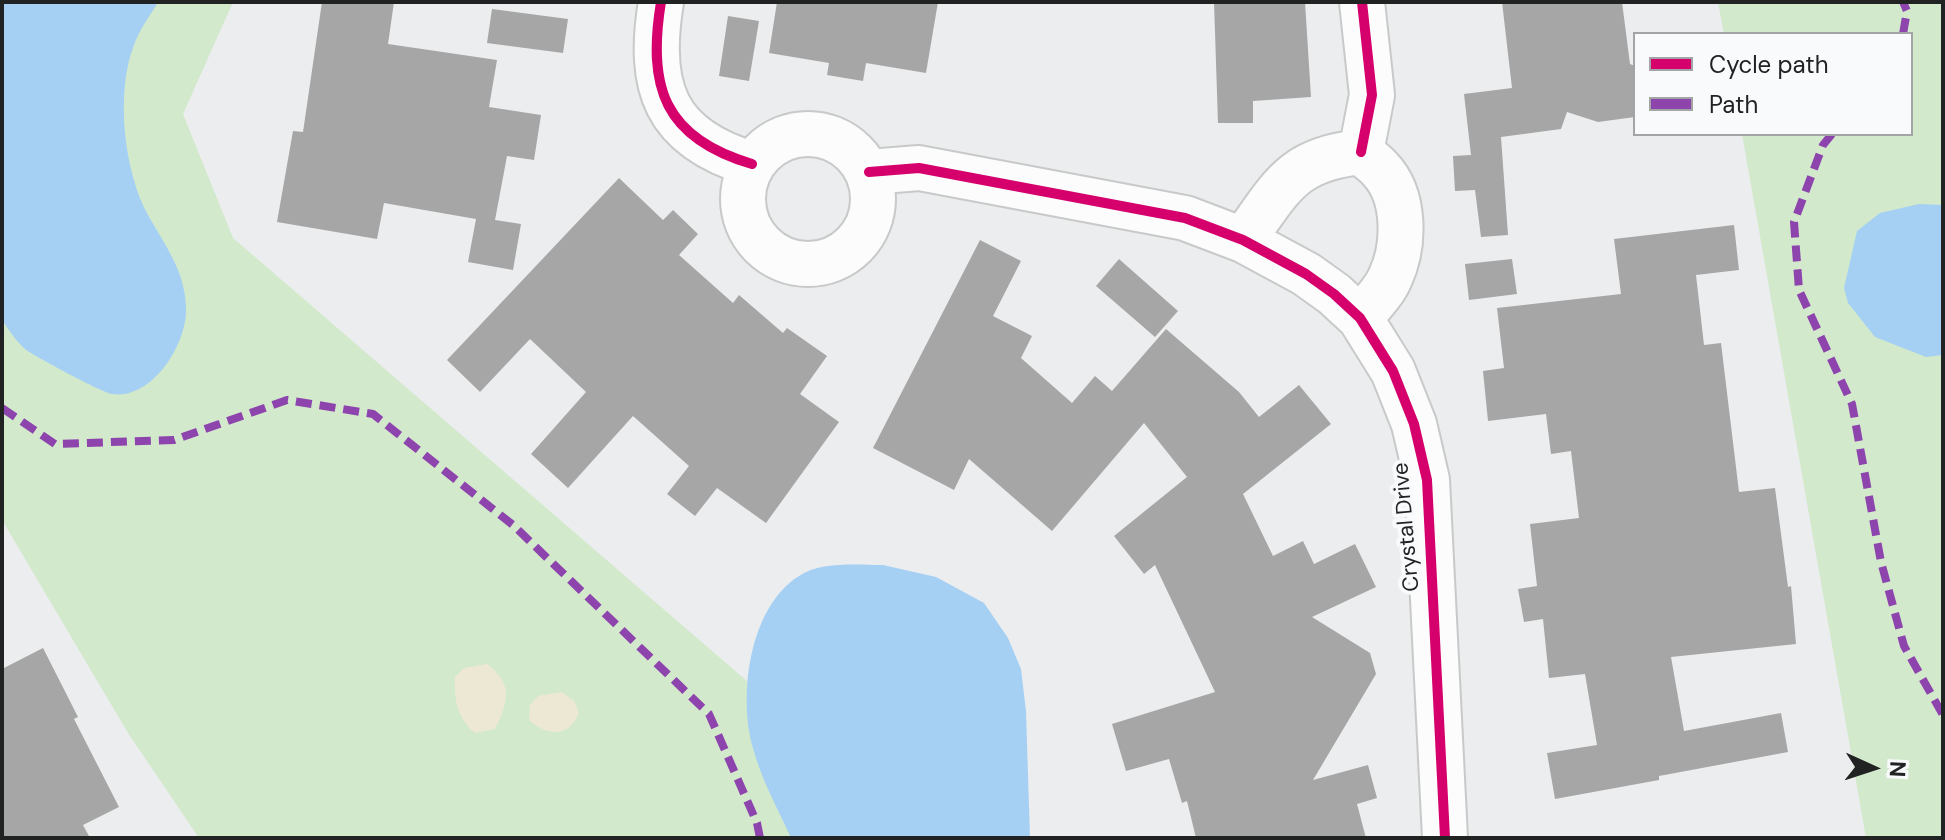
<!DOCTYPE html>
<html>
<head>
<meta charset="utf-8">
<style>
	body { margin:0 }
	#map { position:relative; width:1945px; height:840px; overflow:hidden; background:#ecedee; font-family:"DM Sans",sans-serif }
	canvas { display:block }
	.frame { position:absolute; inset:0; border:4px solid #212222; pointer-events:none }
	.legend { position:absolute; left:1633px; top:32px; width:280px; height:104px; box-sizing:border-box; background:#f9fafc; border:2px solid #a3a4a5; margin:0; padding:10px 14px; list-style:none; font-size:24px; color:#212222 }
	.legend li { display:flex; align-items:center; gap:16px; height:40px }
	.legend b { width:40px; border:2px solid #a3a4a5 }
	.north { position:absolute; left:1833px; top:728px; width:80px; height:80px; -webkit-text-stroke:6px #f9fafc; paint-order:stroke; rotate:93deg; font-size:22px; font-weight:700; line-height:32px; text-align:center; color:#212222 }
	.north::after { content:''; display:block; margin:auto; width:28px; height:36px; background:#212222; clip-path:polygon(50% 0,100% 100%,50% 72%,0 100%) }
</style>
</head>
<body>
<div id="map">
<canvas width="1945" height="840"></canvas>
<div class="frame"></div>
<ul class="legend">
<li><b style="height:10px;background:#d6006c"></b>Cycle path</li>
<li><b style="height:10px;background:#8e44ad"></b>Path</li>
</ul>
<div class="north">N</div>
</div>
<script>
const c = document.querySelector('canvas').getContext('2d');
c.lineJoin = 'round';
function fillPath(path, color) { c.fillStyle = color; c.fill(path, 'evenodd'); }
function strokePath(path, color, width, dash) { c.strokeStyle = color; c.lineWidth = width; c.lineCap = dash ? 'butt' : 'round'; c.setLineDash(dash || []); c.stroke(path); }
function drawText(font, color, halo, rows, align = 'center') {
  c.font = font + ' "DM Sans",sans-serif'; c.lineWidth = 8; c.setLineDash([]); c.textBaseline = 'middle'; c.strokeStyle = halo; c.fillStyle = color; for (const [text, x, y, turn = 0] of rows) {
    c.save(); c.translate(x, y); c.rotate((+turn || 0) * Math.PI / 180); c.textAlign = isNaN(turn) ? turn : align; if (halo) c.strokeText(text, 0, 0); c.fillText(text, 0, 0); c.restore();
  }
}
fillPath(new Path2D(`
	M 2,2 L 233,2 L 183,114 L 233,238 L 849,769 L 893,838 L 199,838 L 128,733 L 2,520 Z
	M 1718,2 L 1943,2 L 1943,838 L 1866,838 L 1742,134 L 1911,134 L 1911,34 L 1724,34 Z`), '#d2e9cc');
fillPath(new Path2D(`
	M 487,664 C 513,683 509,702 495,729 L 475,733 C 457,718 454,699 455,677 L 464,668 Z
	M 562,692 L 574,701 L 579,713 C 569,738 547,736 529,720 L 530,705 L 538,696 Z`), '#ede8d4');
fillPath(new Path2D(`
	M 2,2 L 158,2 C 150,16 139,30 134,45 C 115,93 124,173 149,217 C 167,248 187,275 186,312 C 185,347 151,400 112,394 C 103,393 32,355 25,349 C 16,341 9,330 2,320 Z
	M 1919,204 L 1943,205 L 1943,355 L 1926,357 L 1875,337 L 1848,303 L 1844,288 L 1857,231 L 1880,213 Z
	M 883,565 L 936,577 L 984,603 L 1008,638 L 1021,669 L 1026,711 L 1030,838 L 791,838 C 778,809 761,779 753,748 C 738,696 749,607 799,576 C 821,561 858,565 883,565 Z`), '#a5d0f4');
fillPath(new Path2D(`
	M 322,2 L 394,2 L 388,44 L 497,60 L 489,107 L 541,115 L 534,160 L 507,156 L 495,220 L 521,224 L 513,270 L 468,262 L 476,219 L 384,203 L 377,239 L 277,222 L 293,131 L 303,132 Z
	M 777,2 L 938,2 L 926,73 L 866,63 L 863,81 L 827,75 L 829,63 L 769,53 Z
	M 1214,2 L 1305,2 L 1311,97 L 1253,101 L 1253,123 L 1218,123 Z
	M 1502,2 L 1622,2 L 1630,64 L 1635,66 L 1635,117 L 1598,122 L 1567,112 L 1561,129 L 1501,137 L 1508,235 L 1481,237 L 1475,190 L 1455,191 L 1453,156 L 1471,155 L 1464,94 L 1512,88 Z
	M 492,9 L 568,19 L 563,53 L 487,43 Z
	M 728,16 L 759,21 L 749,81 L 719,76 Z
	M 619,178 L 663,220 L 673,210 L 698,234 L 679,255 L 733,303 L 739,295 L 783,333 L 787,328 L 827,356 L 800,394 L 839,422 L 766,523 L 717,488 L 695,516 L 667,494 L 689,466 L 633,416 L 568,488 L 531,454 L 586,392 L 530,339 L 480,392 L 447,360 Z
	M 1734,225 L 1739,270 L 1696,275 L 1704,345 L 1721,343 L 1739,492 L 1775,488 L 1788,587 L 1791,586 L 1796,644 L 1671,657 L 1684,731 L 1781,713 L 1788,752 L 1659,776 L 1659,780 L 1555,799 L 1547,753 L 1597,745 L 1585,674 L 1549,678 L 1543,619 L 1524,622 L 1518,589 L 1537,586 L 1530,524 L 1579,518 L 1571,451 L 1551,454 L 1546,414 L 1488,421 L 1483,371 L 1504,368 L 1497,308 L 1621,294 L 1614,239 Z
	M 980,240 L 1021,261 L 993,316 L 1032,336 L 1021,358 L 1072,403 L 1095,376 L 1112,391 L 1166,329 L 1239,392 L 1259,417 L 1299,385 L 1331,424 L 1243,494 L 1273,556 L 1303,541 L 1314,564 L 1355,544 L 1376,587 L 1312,617 L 1370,653 L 1376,674 L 1313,780 L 1368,765 L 1377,798 L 1357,804 L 1366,838 L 1196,838 L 1187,801 L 1182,803 L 1169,759 L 1126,771 L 1112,724 L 1215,692 L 1155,565 L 1144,574 L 1114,536 L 1187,477 L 1144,423 L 1052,531 L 969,459 L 954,490 L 873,448 Z
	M 1119,259 L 1178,311 L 1155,337 L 1096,286 Z
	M 1512,259 L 1517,294 L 1469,300 L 1465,264 Z
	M 43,648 L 78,717 L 74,719 L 119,807 L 83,825 L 90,838 L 2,838 L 2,669 Z`), '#a6a6a6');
const street = new Path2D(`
	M 661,2 C 647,87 664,138 752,164
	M743 199a65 65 0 1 1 130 0a65 65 0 1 1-130 0Z
	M 1361,152 L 1372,95 L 1362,2
	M 869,172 L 919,168 L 1185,218 L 1243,240 L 1306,274 L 1334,294 L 1360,318 L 1393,371 L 1414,424 L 1427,480 L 1445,838
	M 1243,240 C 1281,188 1291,159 1361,152 C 1367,158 1375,163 1380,169 C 1406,196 1405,246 1390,278 C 1384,292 1370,306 1360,318`);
strokePath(street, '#c8c9c9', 48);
strokePath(street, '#fcfcfc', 44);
strokePath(new Path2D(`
	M 1903,34 L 1907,11 L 1903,2
	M 1832,134 L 1823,145 L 1794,222 L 1799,290 L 1852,404 L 1881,562 L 1904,646 L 1943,715
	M 2,408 L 55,444 L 174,440 L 287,400 L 373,414 L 513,525 L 709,714 L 757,823 L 760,838`), '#8e44ad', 8, [16, 8]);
strokePath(new Path2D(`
	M 661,2 C 647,87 664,138 752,164
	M 1361,152 L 1372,95 L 1362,2
	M 869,172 L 919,168 L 1185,218 L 1243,240 L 1306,274 L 1334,294 L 1360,318 L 1393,371 L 1414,424 L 1427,480 L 1445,838`), '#d6006c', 10);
drawText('22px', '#212222', '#f9fafc', [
	["Crystal Drive",1407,527,-95]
]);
</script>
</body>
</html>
